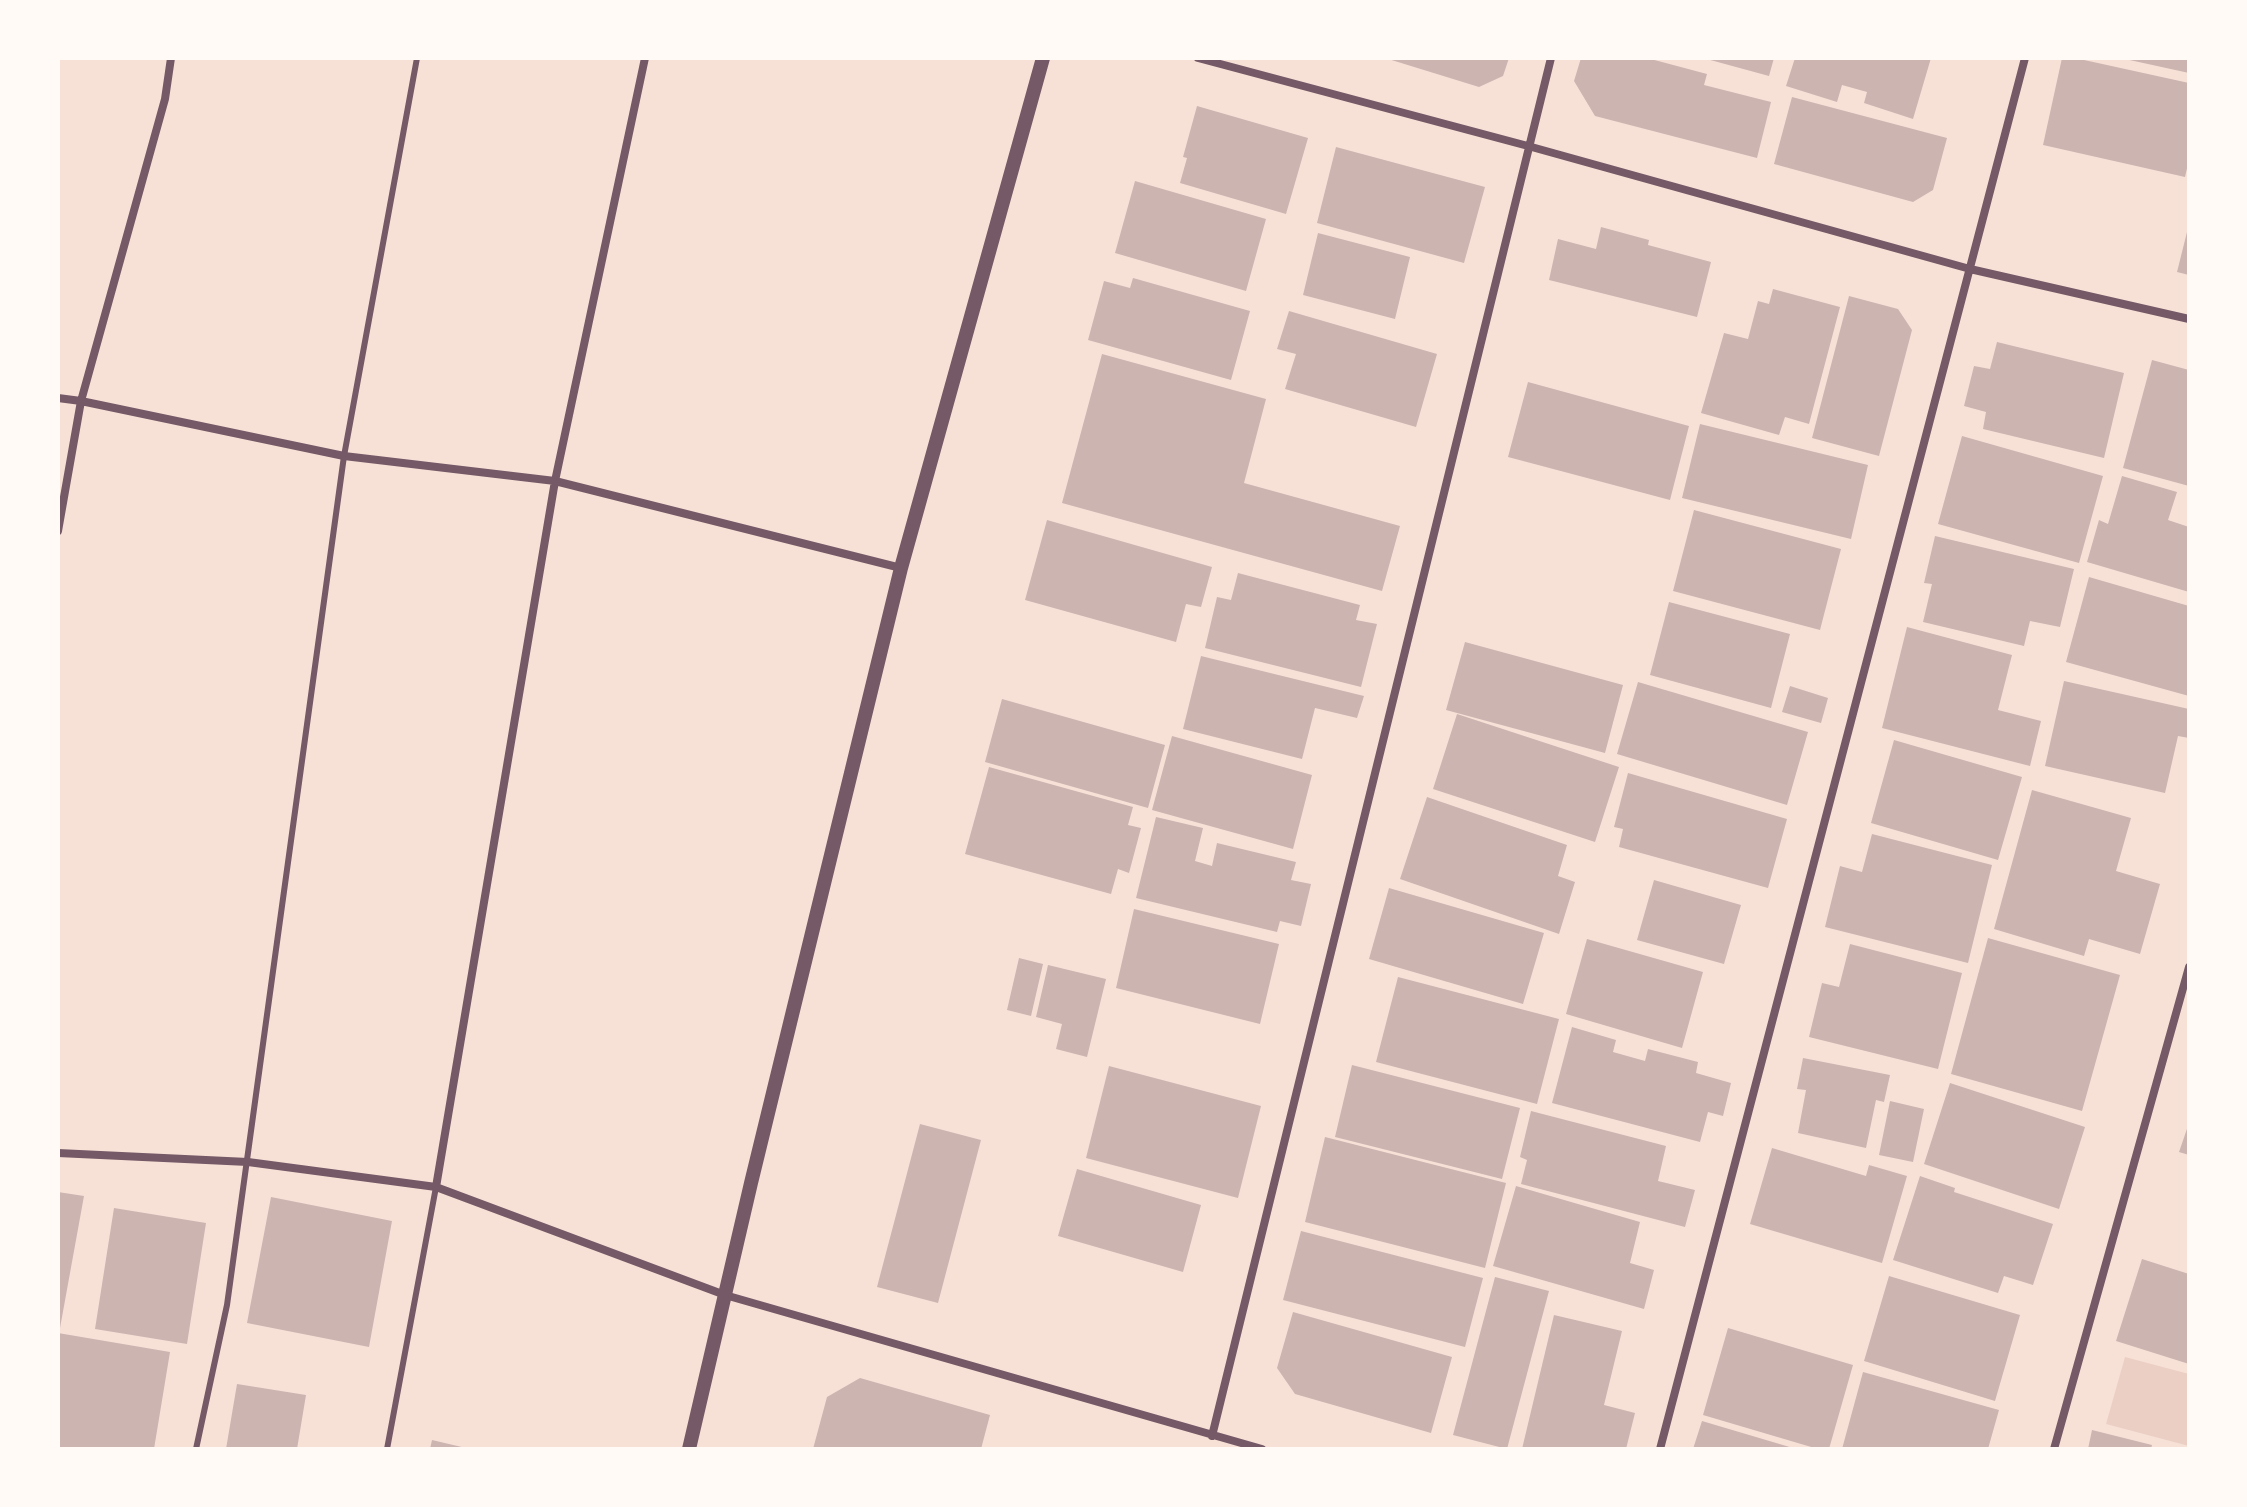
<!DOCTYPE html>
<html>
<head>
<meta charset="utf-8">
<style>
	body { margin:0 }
	#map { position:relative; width:2247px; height:1507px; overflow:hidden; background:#f7e1d7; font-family:"Crimson Pro",serif }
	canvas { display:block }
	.frame { position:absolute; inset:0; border:60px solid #fffaf5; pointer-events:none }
</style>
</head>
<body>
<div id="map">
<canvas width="2247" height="1507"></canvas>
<div class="frame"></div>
</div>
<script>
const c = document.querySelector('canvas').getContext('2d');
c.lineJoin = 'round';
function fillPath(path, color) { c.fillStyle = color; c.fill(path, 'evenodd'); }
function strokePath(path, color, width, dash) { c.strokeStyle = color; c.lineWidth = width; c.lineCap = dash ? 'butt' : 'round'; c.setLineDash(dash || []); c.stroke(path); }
fillPath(new Path2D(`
	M 2125,1357 L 2189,1374 L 2189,1446 L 2106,1424 Z`), '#ebcfc5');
fillPath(new Path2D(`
	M 1385,58 L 1509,58 L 1503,76 L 1479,87 Z
	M 1581,58 L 1647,58 L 1707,74 L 1704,85 L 1771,102 L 1757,158 L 1595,116 L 1574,81 Z
	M 1703,58 L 1774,58 L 1769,76 Z
	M 1795,58 L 1931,58 L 1913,119 L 1864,103 L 1867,92 L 1842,85 L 1837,102 L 1786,86 Z
	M 2062,58 L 2075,58 L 2189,83 L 2189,160 L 2185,177 L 2043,145 Z
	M 2125,58 L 2189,58 L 2189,73 L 2125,59 Z
	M 1792,97 L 1947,138 L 1933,190 L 1913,202 L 1774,164 Z
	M 1197,106 L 1308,138 L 1286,214 L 1180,183 L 1187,158 L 1183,157 Z
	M 1336,147 L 1485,187 L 1464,263 L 1317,223 Z
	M 1135,181 L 1266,219 L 1246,291 L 1115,253 Z
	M 1601,227 L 1649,240 L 1648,245 L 1711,262 L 1697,317 L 1549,280 L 1558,239 L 1596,249 Z
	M 2188,228 L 2189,228 L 2189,275 L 2177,272 Z
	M 1318,233 L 1410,257 L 1395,319 L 1303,295 Z
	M 1133,278 L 1250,311 L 1231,380 L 1088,340 L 1104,281 L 1130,288 Z
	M 1773,289 L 1840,307 L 1809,424 L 1785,417 L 1779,435 L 1701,413 L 1724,333 L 1748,339 L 1758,301 L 1769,304 Z
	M 1849,296 L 1898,309 L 1912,330 L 1879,456 L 1812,438 Z
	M 1289,311 L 1437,354 L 1416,427 L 1285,389 L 1296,354 L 1277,349 Z
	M 1997,342 L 2124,373 L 2104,458 L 1983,429 L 1986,412 L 1964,406 L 1974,366 L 1990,369 Z
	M 1102,354 L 1266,399 L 1244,483 L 1400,526 L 1382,591 L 1062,503 Z
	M 2152,360 L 2189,370 L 2189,486 L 2123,468 Z
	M 1528,382 L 1689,426 L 1670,500 L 1508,457 Z
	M 1700,424 L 1868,465 L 1851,539 L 1682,498 Z
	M 1962,436 L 2103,476 L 2079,563 L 1938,524 Z
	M 2122,476 L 2177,492 L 2168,520 L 2189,527 L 2189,592 L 2087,562 L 2099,520 L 2108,524 Z
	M 1694,510 L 1841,549 L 1820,630 L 1673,591 Z
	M 1047,520 L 1212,567 L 1201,607 L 1186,604 L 1176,642 L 1025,600 Z
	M 1935,536 L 2074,569 L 2060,627 L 2030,621 L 2024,646 L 1923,622 L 1932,584 L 1924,583 Z
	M 1238,573 L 1360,605 L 1356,620 L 1377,624 L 1361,687 L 1205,648 L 1217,597 L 1231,600 Z
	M 2089,577 L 2189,606 L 2189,696 L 2066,662 Z
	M 1669,602 L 1790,634 L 1771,708 L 1650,675 Z
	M 1907,627 L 2012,655 L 1998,710 L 2041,721 L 2030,766 L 1882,728 Z
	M 1465,642 L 1623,685 L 1605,753 L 1446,710 Z
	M 1201,656 L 1364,696 L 1357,718 L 1315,708 L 1302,759 L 1183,729 Z
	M 2064,681 L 2189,709 L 2189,738 L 2178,736 L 2165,793 L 2045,766 Z
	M 1638,682 L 1808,732 L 1787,805 L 1617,754 Z
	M 1790,686 L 1828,698 L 1821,723 L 1782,712 Z
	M 1002,699 L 1165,745 L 1148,808 L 985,762 Z
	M 1457,714 L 1619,767 L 1595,842 L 1433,789 Z
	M 1172,736 L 1312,775 L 1293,849 L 1152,810 Z
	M 1894,740 L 2022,777 L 1998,860 L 1871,823 Z
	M 989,767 L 1133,807 L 1128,825 L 1141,828 L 1129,873 L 1118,869 L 1111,894 L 965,854 Z
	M 1628,773 L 1787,819 L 1768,888 L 1619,847 L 1623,829 L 1614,827 Z
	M 2032,790 L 2131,818 L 2116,871 L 2160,884 L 2140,954 L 2089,939 L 2084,956 L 1994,929 Z
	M 1427,797 L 1567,845 L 1558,876 L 1575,882 L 1559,934 L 1400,879 Z
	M 1156,817 L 1203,828 L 1195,861 L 1212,866 L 1217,843 L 1296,862 L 1291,880 L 1311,884 L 1301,926 L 1280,921 L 1277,932 L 1136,898 Z
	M 1872,834 L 1992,865 L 1968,963 L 1825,927 L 1840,866 L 1862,872 Z
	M 1654,880 L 1741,905 L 1724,964 L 1637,940 Z
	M 1389,888 L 1544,933 L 1523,1004 L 1369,959 Z
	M 1134,909 L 1279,944 L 1260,1024 L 1116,988 Z
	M 1988,938 L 2120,975 L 2082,1111 L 1951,1074 Z
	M 1587,939 L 1703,972 L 1682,1048 L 1566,1014 Z
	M 1850,944 L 1962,973 L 1938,1069 L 1809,1037 L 1822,983 L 1839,987 Z
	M 1019,958 L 1043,964 L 1031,1016 L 1007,1010 Z
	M 1048,965 L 1106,979 L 1087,1057 L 1056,1049 L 1062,1024 L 1036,1017 Z
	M 1398,977 L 1559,1019 L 1537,1104 L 1376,1062 Z
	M 1572,1027 L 1616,1040 L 1613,1052 L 1645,1061 L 1648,1049 L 1698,1062 L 1696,1073 L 1731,1083 L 1723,1116 L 1708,1112 L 1700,1142 L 1552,1103 Z
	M 1803,1058 L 1890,1075 L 1884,1102 L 1876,1100 L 1866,1148 L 1798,1133 L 1806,1090 L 1797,1089 Z
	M 1352,1065 L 1520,1108 L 1502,1179 L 1335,1137 Z
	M 1109,1066 L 1261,1106 L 1238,1198 L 1086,1158 Z
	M 1950,1083 L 2085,1127 L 2059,1209 L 1924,1164 Z
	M 1890,1101 L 1924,1109 L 1913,1162 L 1879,1155 Z
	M 1531,1111 L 1666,1146 L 1658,1181 L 1695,1190 L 1685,1227 L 1521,1184 L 1527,1160 L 1520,1157 Z
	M 2189,1123 L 2189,1155 L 2179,1152 Z
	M 920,1124 L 981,1140 L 938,1303 L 877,1287 Z
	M 1325,1137 L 1506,1183 L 1485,1268 L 1305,1222 Z
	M 1772,1148 L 1866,1176 L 1869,1165 L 1907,1176 L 1882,1263 L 1750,1224 Z
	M 1077,1169 L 1201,1205 L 1183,1272 L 1058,1236 Z
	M 1920,1176 L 1955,1188 L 1954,1192 L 2053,1224 L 2033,1285 L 2004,1276 L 1998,1293 L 1893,1260 Z
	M 1516,1186 L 1640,1222 L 1630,1263 L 1654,1270 L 1644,1309 L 1493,1266 Z
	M 58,1192 L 84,1196 L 60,1328 L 58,1328 Z
	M 271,1197 L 392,1221 L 369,1347 L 247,1323 Z
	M 114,1208 L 206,1223 L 187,1344 L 95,1329 Z
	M 1301,1231 L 1483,1278 L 1465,1347 L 1283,1300 Z
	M 2142,1259 L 2189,1274 L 2189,1364 L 2116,1341 Z
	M 1889,1276 L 2020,1315 L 1995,1401 L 1864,1361 Z
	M 1495,1277 L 1549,1291 L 1507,1449 L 1453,1435 Z
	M 1293,1312 L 1452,1357 L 1431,1433 L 1295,1394 L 1277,1368 Z
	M 1554,1315 L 1622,1331 L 1604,1405 L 1635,1413 L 1626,1449 L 1522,1449 Z
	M 1728,1328 L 1853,1365 L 1829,1449 L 1818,1449 L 1703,1415 Z
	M 58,1333 L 170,1352 L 154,1449 L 58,1448 Z
	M 1863,1372 L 1999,1410 L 1988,1449 L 1842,1449 Z
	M 860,1378 L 990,1415 L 981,1449 L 813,1449 L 827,1397 Z
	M 237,1384 L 306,1395 L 297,1449 L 226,1449 Z
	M 1702,1421 L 1793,1448 L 1793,1449 L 1693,1449 Z
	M 2092,1430 L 2152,1445 L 2151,1449 L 2088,1449 Z
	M 432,1440 L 466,1448 L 466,1449 L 430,1449 Z`), '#ccb4b1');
strokePath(new Path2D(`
	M 196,1449 L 227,1305 L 344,456 L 417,58
	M 387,1449 L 436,1187`), '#755966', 6);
strokePath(new Path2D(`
	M 1198,58 L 1528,146 L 1970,269 L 2189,319
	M 58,398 L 81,401 L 344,456 L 555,481 L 901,568
	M 58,531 L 81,401 L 165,99 L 171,58
	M 58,1153 L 248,1162 L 436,1187 L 725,1295 L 1262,1449
	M 436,1187 L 555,481 L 645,58
	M 1212,1436 L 1551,58
	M 1660,1449 L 2025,58
	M 2054,1449 L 2189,967`), '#755966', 8);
strokePath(new Path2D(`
	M 689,1449 L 751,1183 L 901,568 L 1043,58`), '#755966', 14);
</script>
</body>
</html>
